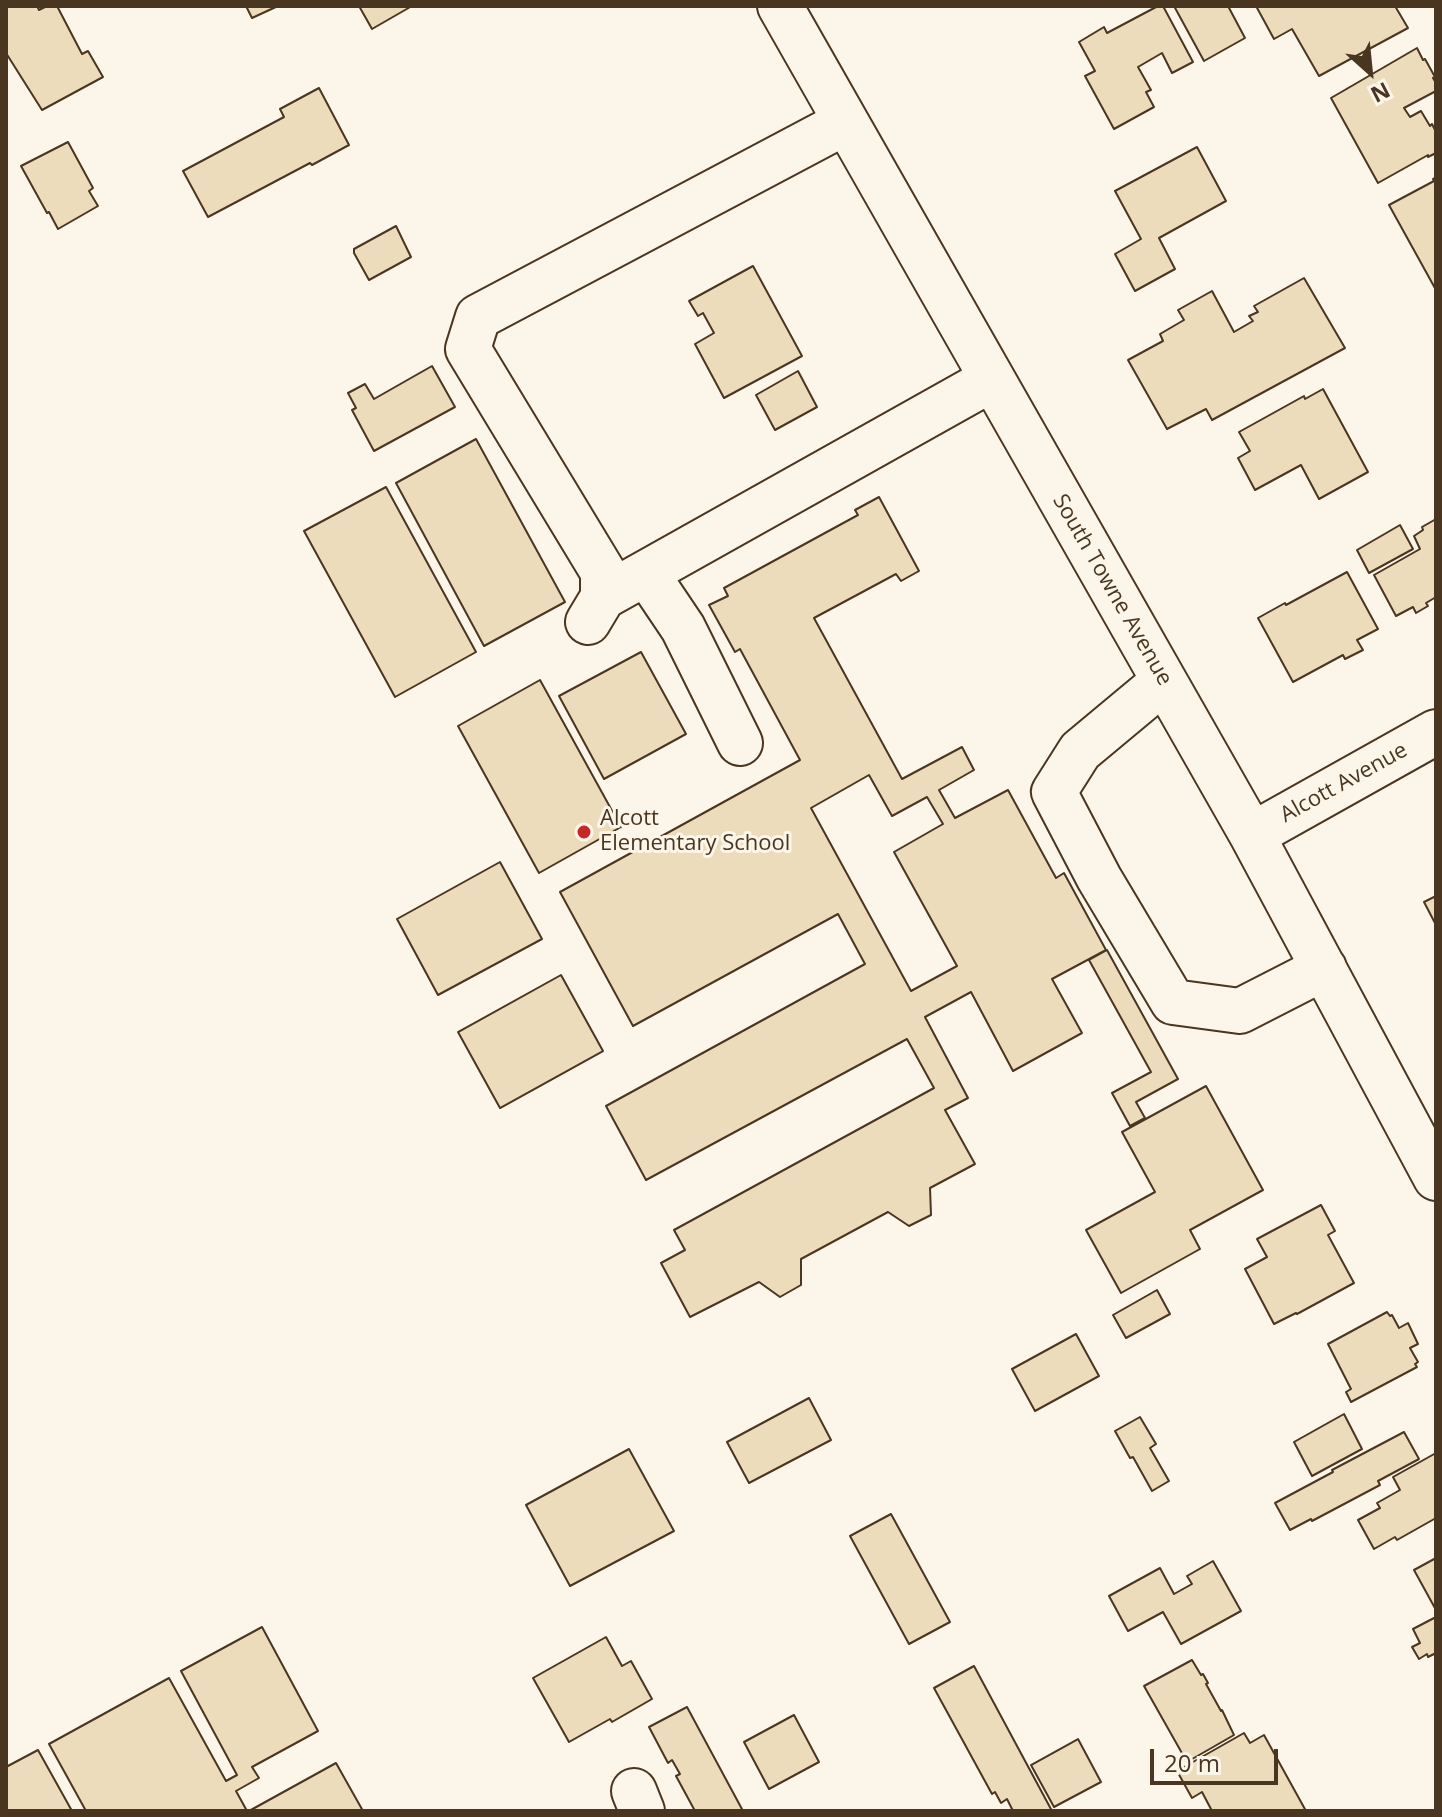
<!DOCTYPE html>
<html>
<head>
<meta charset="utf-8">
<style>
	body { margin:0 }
	#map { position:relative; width:1442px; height:1817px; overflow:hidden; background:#fbf6e9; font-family:"Open Sans",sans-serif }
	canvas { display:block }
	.frame { position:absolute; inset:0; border:8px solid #4a3520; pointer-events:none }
	.north { position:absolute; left:1330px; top:32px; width:80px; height:80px; -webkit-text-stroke:6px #fbf6e9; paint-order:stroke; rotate:153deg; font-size:22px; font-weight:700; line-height:32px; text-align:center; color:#4a3520 }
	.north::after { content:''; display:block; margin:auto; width:28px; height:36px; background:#4a3520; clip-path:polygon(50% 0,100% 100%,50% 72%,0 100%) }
	.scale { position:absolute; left:1150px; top:1749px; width:128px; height:36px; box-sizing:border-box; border:4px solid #4a3520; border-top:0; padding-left:10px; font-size:24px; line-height:28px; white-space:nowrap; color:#4a3520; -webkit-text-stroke:6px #fbf6e9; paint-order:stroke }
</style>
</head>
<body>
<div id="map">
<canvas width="1442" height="1817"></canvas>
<div class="frame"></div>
<div class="north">N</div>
<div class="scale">20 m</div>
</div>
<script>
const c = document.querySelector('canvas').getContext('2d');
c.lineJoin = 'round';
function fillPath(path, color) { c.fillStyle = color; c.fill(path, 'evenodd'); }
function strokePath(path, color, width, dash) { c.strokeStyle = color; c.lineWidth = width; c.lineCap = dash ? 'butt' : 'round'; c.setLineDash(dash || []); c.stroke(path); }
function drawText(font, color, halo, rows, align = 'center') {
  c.font = font + ' "Open Sans",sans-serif'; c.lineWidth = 6; c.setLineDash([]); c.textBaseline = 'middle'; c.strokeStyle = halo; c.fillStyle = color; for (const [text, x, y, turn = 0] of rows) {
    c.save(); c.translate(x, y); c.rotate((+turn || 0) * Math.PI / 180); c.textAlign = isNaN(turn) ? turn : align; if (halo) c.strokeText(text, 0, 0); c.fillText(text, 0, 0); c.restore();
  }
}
const building = new Path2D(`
	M 6,6 L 37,6 L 39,10 L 47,6 L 57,6 L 82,54 L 88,51 L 103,77 L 42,110 L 6,53 Z
	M 246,6 L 278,6 L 252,18 Z
	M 359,6 L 412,6 L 372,29 Z
	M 1158,6 L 1163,6 L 1193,62 L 1172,73 L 1162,53 L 1138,67 L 1151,90 L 1146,92 L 1154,107 L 1114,129 L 1085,76 L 1095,71 L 1079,42 L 1104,27 L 1107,33 Z
	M 1174,6 L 1228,6 L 1245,38 L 1204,61 Z
	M 1256,6 L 1395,6 L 1408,28 L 1319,76 L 1292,29 L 1274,39 Z
	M 1417,48 L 1423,60 L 1425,59 L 1435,77 L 1433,78 L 1436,83 L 1436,91 L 1404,108 L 1410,117 L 1421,111 L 1430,126 L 1432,124 L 1436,132 L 1436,153 L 1428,157 L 1428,155 L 1378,183 L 1331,98 Z
	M 319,88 L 349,145 L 312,165 L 310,163 L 208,217 L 183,171 L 284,117 L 280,109 Z
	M 68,142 L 93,188 L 89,191 L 98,206 L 58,229 L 49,212 L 47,213 L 21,166 Z
	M 1197,147 L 1226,201 L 1159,238 L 1175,269 L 1135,291 L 1115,254 L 1141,239 L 1115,191 Z
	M 1436,177 L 1436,290 L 1389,205 L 1434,181 L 1433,179 Z
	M 396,226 L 411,257 L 369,280 L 354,253 L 354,249 Z
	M 753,266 L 802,356 L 724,398 L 695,344 L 714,333 L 703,313 L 698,316 L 689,301 Z
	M 1304,278 L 1345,348 L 1212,420 L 1206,409 L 1167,429 L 1128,360 L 1163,341 L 1160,334 L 1184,320 L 1178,310 L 1212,291 L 1234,332 L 1253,321 L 1249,316 L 1258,312 L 1254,306 Z
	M 432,366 L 455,407 L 374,451 L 352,410 L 356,408 L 348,393 L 365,384 L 374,399 Z
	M 798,371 L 817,407 L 775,430 L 756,395 Z
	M 1323,389 L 1368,472 L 1319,499 L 1301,465 L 1255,490 L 1238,458 L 1250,451 L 1239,432 L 1304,396 L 1305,399 Z
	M 476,439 L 565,602 L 484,646 L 396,483 Z
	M 386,487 L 476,652 L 395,697 L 304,531 Z
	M 879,497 L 919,571 L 901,581 L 896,574 L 814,618 L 902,779 L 962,747 L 974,770 L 939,790 L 955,818 L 1008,790 L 1056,878 L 1064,873 L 1106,950 L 1052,979 L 1082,1033 L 1013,1071 L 971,992 L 925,1017 L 968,1098 L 945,1110 L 975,1164 L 930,1188 L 931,1215 L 909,1226 L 888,1212 L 801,1259 L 801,1285 L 780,1297 L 759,1282 L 690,1317 L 661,1263 L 685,1250 L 674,1230 L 934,1088 L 907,1039 L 646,1180 L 606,1106 L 865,964 L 838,914 L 633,1026 L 560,892 L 800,760 L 740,649 L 735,652 L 709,605 L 728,596 L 724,588 L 858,515 L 855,510 ZM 869,775 L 892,816 L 927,797 L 943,824 L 894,852 L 957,966 L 911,991 L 811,808 Z
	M 1436,519 L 1436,597 L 1426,603 L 1428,606 L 1416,613 L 1413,607 L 1396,616 L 1374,575 L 1420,549 L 1414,536 L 1423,530 L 1422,527 Z
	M 1400,525 L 1413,549 L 1369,573 L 1357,550 Z
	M 1347,572 L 1378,629 L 1357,640 L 1363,650 L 1345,659 L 1343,655 L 1293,682 L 1258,618 L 1285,603 L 1286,605 Z
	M 641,652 L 686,734 L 604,779 L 559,696 Z
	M 540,680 L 621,827 L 539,873 L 458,726 Z
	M 500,862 L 542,939 L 438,995 L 397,919 Z
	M 1436,896 L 1436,925 L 1424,902 Z
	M 1107,950 L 1178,1079 L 1136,1102 L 1145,1118 L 1130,1126 L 1112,1093 L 1151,1072 L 1089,960 Z
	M 561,975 L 603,1051 L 500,1108 L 458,1032 Z
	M 1206,1086 L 1263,1190 L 1190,1230 L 1200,1249 L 1121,1293 L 1086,1230 L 1155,1192 L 1122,1132 Z
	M 1321,1205 L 1335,1231 L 1328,1235 L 1354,1283 L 1297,1314 L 1296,1313 L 1274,1324 L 1245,1269 L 1267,1257 L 1257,1239 Z
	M 1157,1290 L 1170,1314 L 1126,1338 L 1113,1315 Z
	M 1387,1312 L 1390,1316 L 1392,1315 L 1399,1328 L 1408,1323 L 1418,1344 L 1410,1348 L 1418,1362 L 1415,1364 L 1417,1367 L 1351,1402 L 1346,1392 L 1351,1389 L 1328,1344 Z
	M 1076,1334 L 1099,1376 L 1035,1411 L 1012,1369 Z
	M 809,1398 L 831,1440 L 749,1483 L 727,1442 Z
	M 1344,1414 L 1362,1449 L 1312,1476 L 1294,1442 Z
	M 1140,1417 L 1156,1444 L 1150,1448 L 1169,1481 L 1152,1491 L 1133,1457 L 1130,1458 L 1115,1431 Z
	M 1404,1432 L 1419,1459 L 1378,1481 L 1380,1485 L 1312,1521 L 1311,1519 L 1290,1530 L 1275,1503 L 1333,1472 L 1332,1470 Z
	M 629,1449 L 674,1531 L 570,1586 L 526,1505 Z
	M 1436,1453 L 1436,1518 L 1397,1540 L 1395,1537 L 1374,1549 L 1358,1520 L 1380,1508 L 1377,1503 L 1400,1490 L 1393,1477 Z
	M 891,1514 L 950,1622 L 909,1644 L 850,1536 Z
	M 1436,1558 L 1436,1610 L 1414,1570 Z
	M 1213,1561 L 1241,1611 L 1181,1644 L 1163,1612 L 1128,1631 L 1109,1596 L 1160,1568 L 1174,1594 L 1192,1584 L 1187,1576 Z
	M 1434,1618 L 1436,1621 L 1436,1653 L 1428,1657 L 1427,1654 L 1419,1659 L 1412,1647 L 1420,1643 L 1413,1629 Z
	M 262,1627 L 318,1731 L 252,1767 L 259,1778 L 236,1791 L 247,1811 L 86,1811 L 49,1744 L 169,1678 L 226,1781 L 237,1775 L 181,1671 Z
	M 606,1637 L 622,1666 L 631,1661 L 652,1699 L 612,1722 L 610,1719 L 569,1742 L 533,1678 Z
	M 1192,1660 L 1201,1675 L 1203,1674 L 1208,1683 L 1206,1684 L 1221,1711 L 1222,1710 L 1234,1735 L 1187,1762 L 1144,1686 Z
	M 974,1666 L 1052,1811 L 1013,1811 L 1007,1799 L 1001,1803 L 995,1792 L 992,1794 L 934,1688 Z
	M 687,1707 L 743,1811 L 695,1811 L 676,1776 L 680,1774 L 672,1760 L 668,1763 L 649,1727 Z
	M 794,1715 L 819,1762 L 769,1789 L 744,1742 Z
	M 1244,1733 L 1250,1743 L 1264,1735 L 1306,1811 L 1212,1811 L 1202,1792 L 1192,1798 L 1177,1771 Z
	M 1078,1739 L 1101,1782 L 1054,1807 L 1031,1765 Z
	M 38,1750 L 72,1811 L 6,1811 L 6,1767 Z
	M 336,1763 L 363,1811 L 249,1811 Z`);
fillPath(building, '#ecdcbc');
strokePath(building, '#4a3520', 2);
const minor = new Path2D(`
	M 780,6 L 1252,835 L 1436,1178
	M 646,573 L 683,628 L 740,743
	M 603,597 L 992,379
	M 588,622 L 603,597 L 603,572 L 468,349 L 478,317 L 846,122
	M 1164,681 L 1080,751 L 1054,792 L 1099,878 L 1173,1002 L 1240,1011 L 1324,968
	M 1252,835 L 1436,732
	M 634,1791 L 642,1811`);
strokePath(minor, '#4a3520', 48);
strokePath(minor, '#fbf6e9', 44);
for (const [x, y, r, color] of [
	[584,832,8,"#c62828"]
]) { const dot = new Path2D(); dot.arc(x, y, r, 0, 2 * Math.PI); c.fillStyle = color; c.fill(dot); strokePath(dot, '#fbf6e9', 3); }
drawText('22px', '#4a3520', '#fbf6e9', [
	["South Towne Avenue",1112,590,60],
	["Alcott Avenue",1344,783,-29]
]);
drawText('22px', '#4a3520', '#fbf6e9', [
	["Alcott",600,819],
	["Elementary School",600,844]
], 'left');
</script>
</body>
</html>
